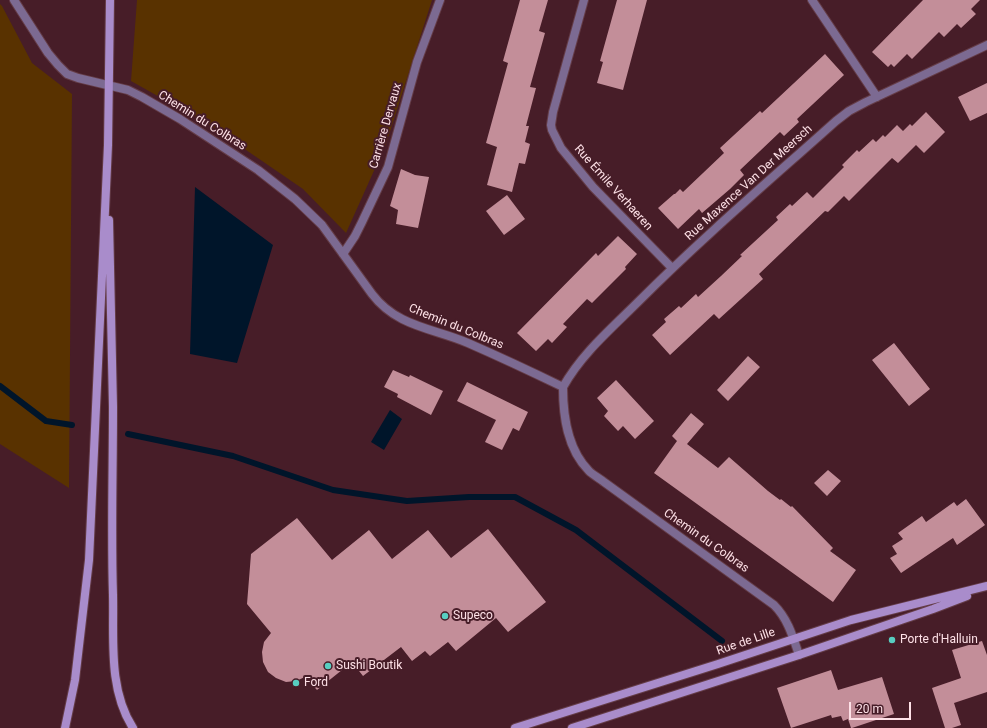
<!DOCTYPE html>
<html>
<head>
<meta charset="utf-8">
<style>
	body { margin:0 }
	#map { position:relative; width:987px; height:728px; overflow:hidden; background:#471d28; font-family:Roboto,sans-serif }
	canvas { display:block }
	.scale { position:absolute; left:849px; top:702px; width:62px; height:18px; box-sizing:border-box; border:2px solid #fee1e7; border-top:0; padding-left:5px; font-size:12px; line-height:14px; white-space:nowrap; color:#fee1e7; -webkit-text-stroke:3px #471d28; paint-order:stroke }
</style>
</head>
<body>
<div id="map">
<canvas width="987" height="728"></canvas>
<div class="scale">20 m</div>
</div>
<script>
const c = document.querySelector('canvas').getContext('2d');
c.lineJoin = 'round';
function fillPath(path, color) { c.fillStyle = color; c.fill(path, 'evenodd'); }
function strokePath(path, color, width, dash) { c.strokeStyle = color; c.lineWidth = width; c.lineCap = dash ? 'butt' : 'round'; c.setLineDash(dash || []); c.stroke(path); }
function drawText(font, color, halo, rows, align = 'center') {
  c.font = font + ' Roboto,sans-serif'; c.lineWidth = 4; c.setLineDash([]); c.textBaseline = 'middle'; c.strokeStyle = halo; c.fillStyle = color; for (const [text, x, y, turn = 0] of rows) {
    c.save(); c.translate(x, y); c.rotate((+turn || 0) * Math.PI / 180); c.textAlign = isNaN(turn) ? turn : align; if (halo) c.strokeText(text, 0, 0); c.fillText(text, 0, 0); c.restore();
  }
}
fillPath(new Path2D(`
	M 137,0 L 432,0 L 386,144 L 346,233 L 303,189 L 211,126 L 131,81 Z
	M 0,4 L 2,6 L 32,63 L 72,94 L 69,488 L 0,444 Z`), '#593200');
fillPath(new Path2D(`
	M 195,187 L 273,245 L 237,363 L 190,354 Z
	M 390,410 L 402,419 L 384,450 L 371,442 Z`), '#00152a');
strokePath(new Path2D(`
	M 0,386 L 46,421 L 72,425
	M 128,434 L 233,456 L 333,490 L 407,501 L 469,497 L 515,497 L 576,530 L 722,641`), '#00152a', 6);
fillPath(new Path2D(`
	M 520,0 L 548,0 L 539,31 L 545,33 L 530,87 L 536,88 L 526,126 L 529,126 L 525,142 L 530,144 L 525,164 L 519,163 L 512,192 L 487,185 L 497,147 L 486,143 L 508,63 L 503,61 Z
	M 617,0 L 647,0 L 623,90 L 597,83 L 603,62 L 600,61 Z
	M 923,0 L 980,0 L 971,9 L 976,14 L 961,28 L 957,24 L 944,37 L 939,32 L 912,59 L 907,54 L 894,67 L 891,64 L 888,67 L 872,52 Z
	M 825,54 L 844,75 L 797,119 L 799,122 L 784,136 L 780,132 L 740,170 L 744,175 L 730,189 L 702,213 L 699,209 L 678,229 L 658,208 L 674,194 L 675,194 L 680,189 L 683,192 L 703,173 L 724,153 L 720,148 L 760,111 L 762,113 Z
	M 987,83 L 987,113 L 970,121 L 958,97 Z
	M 926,112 L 945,132 L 924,153 L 916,145 L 898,163 L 892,158 L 849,201 L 844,196 L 828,212 L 825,211 L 759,274 L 763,279 L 719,319 L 714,314 L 670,355 L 652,335 L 666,322 L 664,319 L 679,306 L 681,308 L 696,294 L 698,297 L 721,276 L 742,256 L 740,255 L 778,220 L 776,217 L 790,204 L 792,206 L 807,192 L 813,198 L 844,167 L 842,165 L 857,150 L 859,152 L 873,139 L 876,142 L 883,135 L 885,137 L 897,125 L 903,131 L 910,124 L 912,126 Z
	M 401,169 L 415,175 L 429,177 L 418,228 L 396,224 L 398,210 L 390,206 Z
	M 507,195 L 525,219 L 504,235 L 486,211 Z
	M 618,236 L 637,254 L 625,267 L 626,269 L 592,303 L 587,299 L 563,324 L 567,327 L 552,343 L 548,339 L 536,351 L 517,333 L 596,253 L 598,256 Z
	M 894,343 L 930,389 L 909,406 L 872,360 Z
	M 748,356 L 760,367 L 728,401 L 717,390 Z
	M 393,370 L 409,377 L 410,375 L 443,391 L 431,415 L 397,397 L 398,394 L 384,387 Z
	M 616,380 L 654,421 L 635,439 L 623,426 L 618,431 L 604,416 L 608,411 L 597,398 Z
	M 467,382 L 528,412 L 519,431 L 513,428 L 502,450 L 485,442 L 496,420 L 457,401 Z
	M 691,413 L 704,424 L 687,444 L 718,468 L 729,457 L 768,491 L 780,500 L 781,499 L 791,507 L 792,506 L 833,548 L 830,551 L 856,570 L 833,602 L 654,473 L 677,441 L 672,436 Z
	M 828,470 L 841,481 L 827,496 L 814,483 Z
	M 966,499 L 985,525 L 957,545 L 953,538 L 901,573 L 890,558 L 897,554 L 892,546 L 903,539 L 898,533 L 922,516 L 926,522 L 954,502 L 957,506 Z
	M 297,518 L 332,560 L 369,530 L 392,559 L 428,530 L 451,558 L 488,529 L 546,602 L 508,632 L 496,618 L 456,651 L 448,642 L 430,656 L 425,651 L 412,661 L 401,647 L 363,676 L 352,662 L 317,690 L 305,677 L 296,681 L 286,682 L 276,678 L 268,672 L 263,662 L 262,652 L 264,642 L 271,633 L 247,604 L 251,554 Z
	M 982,641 L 987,655 L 987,692 L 954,703 L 961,725 L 952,728 L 945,728 L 932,688 L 961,678 L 952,650 Z
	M 831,670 L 838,690 L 882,677 L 894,714 L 852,728 L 851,728 L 848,719 L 843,721 L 841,716 L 832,718 L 831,715 L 791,728 L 777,688 Z`), '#c38e99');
const minor = new Path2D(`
	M 14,0 L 48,53 L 58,65 L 67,74 L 78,78 L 128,90 L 142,97 L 180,119 L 258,170 L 295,199 L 322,225 L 372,294 C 397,327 433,328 468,343 C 500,357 532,372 563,387 C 563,416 567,449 589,471 C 593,475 599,478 604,482 L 774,605 C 788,619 793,637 799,655
	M 584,0 L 553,112 L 551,125 L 552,130 L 561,148 L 593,187 L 672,268
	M 812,0 L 877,97
	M 343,254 L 355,236 L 362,222 L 388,167 L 417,62 L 440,0
	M 563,387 C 582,353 612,328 639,301 C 702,238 770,180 836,121 L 849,111 L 866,102 L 987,45`);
const secondary = new Path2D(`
	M 109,220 C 110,282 112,345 113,407 C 113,470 111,533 113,595 C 114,639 108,689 133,728
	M 65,728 L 75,680 L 89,560 L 108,145 L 110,0
	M 515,728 L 718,664 L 851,620 L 987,586
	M 572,728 L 799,655 L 933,609 L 967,596`);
strokePath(minor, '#643c47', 10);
strokePath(secondary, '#643c47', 10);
strokePath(minor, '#7c6a92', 8);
strokePath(secondary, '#a98ccb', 8);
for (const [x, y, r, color] of [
	[445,616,4,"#58cec1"],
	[892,640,4,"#58cec1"],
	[328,666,4,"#58cec1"],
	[296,683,4,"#58cec1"]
]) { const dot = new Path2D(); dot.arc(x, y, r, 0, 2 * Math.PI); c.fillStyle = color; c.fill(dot); strokePath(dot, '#471d28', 1.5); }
drawText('12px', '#fee1e7', '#471d28', [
	["Chemin du Colbras",202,121,32],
	["Carrière Dervaux",386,126,-74],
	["Rue Maxence Van Der Meersch",749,183,-42],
	["Rue Émile Verhaeren",613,188,48],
	["Chemin du Colbras",456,327,22],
	["Chemin du Colbras",706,541,35],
	["Rue de Lille",746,642,-19]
]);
drawText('12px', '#fee1e7', '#471d28', [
	["Supeco",453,616],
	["Porte d'Halluin",900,640],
	["Sushi Boutik",336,666],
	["Ford",304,683]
], 'left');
</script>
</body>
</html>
